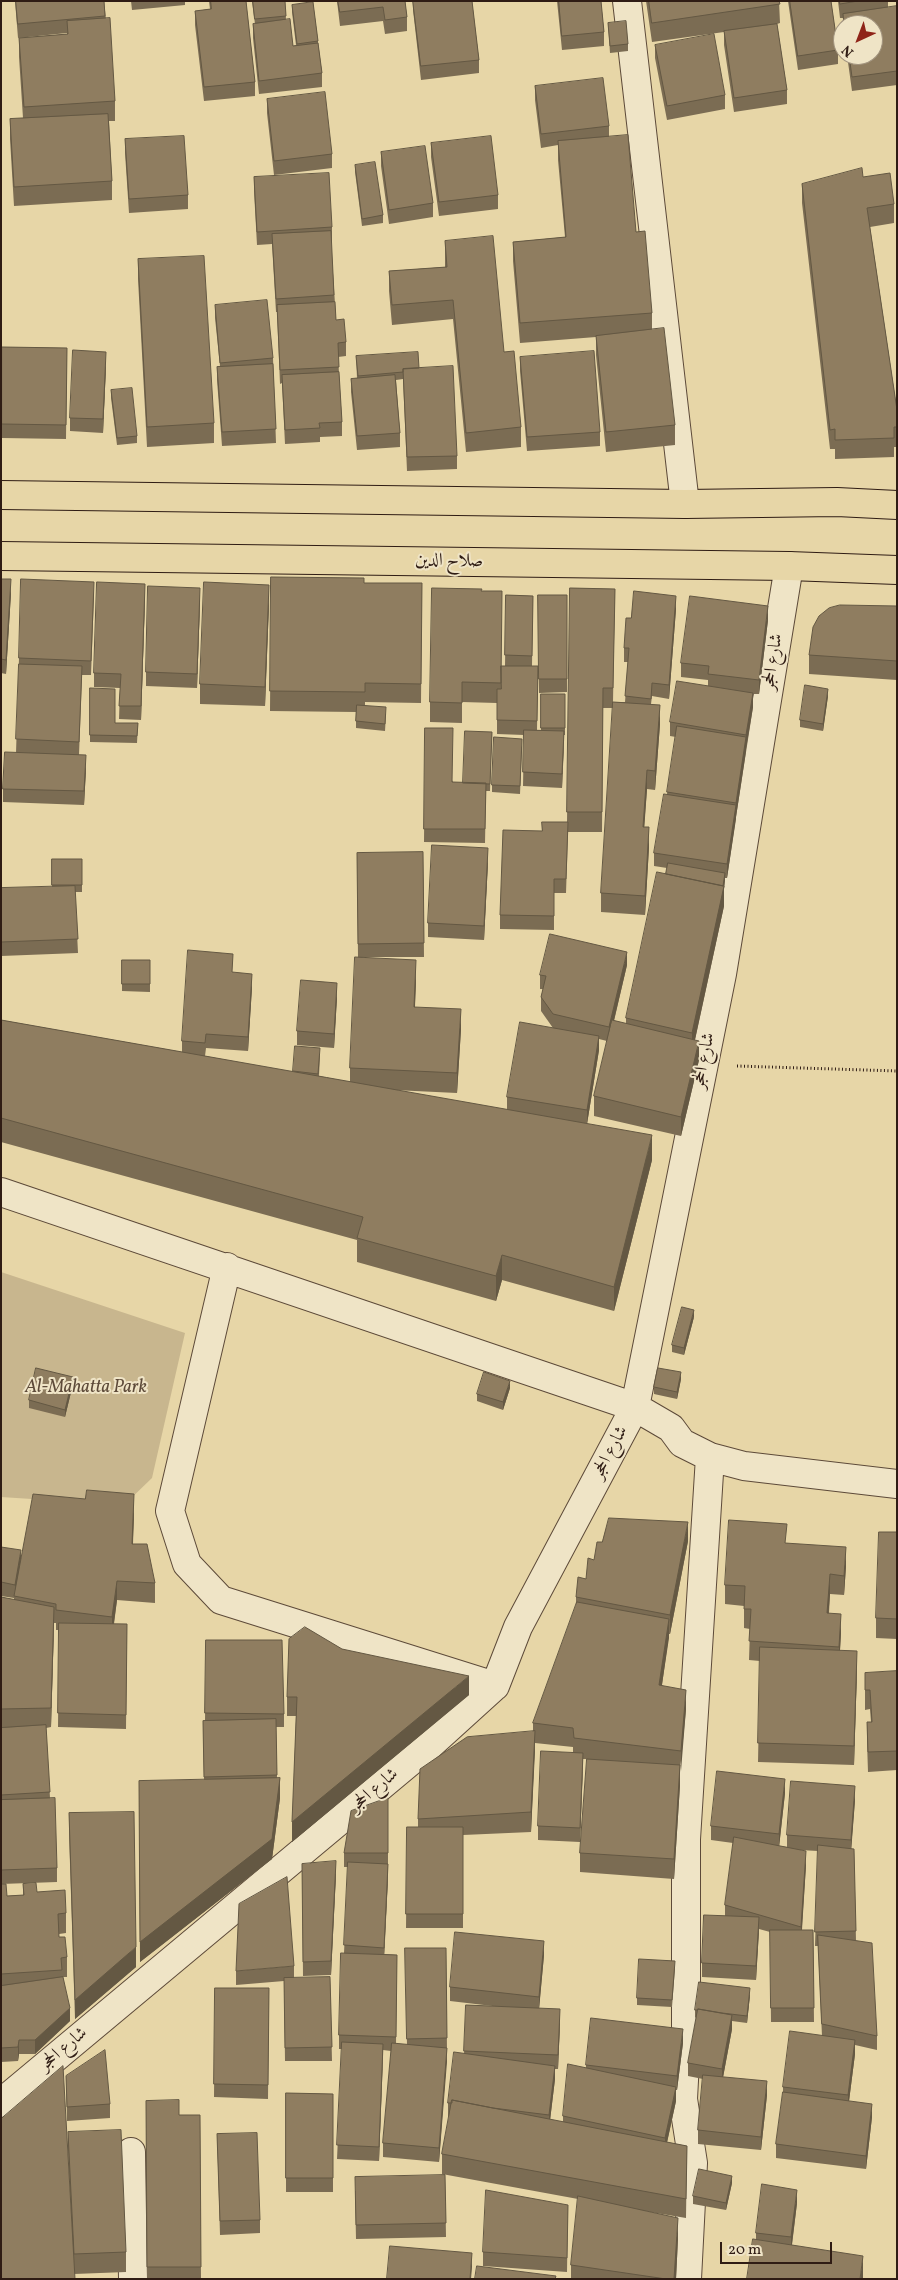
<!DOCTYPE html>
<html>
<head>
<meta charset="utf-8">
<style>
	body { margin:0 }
	#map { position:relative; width:898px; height:2280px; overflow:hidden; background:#e7d6a7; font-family:Vollkorn,serif }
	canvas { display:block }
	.frame { position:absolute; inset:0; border:2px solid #2f1c14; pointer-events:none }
	.north { position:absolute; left:833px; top:15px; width:50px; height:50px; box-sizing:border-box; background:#efe4c6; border:1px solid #a2947f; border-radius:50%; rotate:223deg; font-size:14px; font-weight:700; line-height:20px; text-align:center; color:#2f1c14 }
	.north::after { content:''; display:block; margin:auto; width:18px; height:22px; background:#8f2418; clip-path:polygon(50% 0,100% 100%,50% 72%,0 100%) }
	.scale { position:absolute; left:720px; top:2242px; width:112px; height:22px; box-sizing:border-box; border:2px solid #2f1c14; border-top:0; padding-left:6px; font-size:15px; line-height:18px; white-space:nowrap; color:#2f1c14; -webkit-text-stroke:4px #efe4c6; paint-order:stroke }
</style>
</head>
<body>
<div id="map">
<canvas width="898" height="2280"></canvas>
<div class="frame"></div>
<div class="north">N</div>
<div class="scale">20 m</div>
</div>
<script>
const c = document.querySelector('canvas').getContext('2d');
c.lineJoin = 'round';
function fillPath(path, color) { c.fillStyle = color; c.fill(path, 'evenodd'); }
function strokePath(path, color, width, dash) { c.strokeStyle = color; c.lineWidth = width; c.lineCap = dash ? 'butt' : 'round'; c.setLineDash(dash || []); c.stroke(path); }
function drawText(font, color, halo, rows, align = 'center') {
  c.font = font + ' Vollkorn,Amiri,serif'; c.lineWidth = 4; c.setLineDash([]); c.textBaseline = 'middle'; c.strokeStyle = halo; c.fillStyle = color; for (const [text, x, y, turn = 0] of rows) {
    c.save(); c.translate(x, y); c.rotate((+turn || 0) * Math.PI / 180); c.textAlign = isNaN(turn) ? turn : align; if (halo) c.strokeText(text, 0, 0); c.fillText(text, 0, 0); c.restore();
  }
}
fillPath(new Path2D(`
	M 1,1272 L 185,1333 L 152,1478 L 124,1505 L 1,1497 Z`), '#c8b68e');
const minor = new Path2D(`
	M 627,1 L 685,504
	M 1,1192 L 635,1407 L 671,1428 L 682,1443 L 710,1457 L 744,1466 L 897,1484
	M 227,1267 L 170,1511 L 187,1564 L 221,1600 L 495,1686
	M 1,2103 L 430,1745 L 495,1686 L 518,1627 L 635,1407 L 722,974 L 789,566
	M 131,2152 L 133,2279
	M 687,2279 L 693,2163 L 683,2099 L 686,2043 L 686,1839 L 710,1457`);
const highway = new Path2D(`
	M 1,495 L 685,504 L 837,502 L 897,505
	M 1,556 L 789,566 L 897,570`);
strokePath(minor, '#5d4a39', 30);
strokePath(highway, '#2f1c14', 30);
strokePath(new Path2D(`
	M 737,1066 L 897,1071`), '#2f1c14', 3, [1, 2.5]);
strokePath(minor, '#efe4c6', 28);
strokePath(highway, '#e7d6a7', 28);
fillPath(new Path2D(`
	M 15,1 L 104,1 L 115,101 L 115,121 L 109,121 L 112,181 L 112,200 L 14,206 L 10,139 L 10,119 L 23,118 L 19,57 L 19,38 L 67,34 L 67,33 L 18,38 Z
	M 131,1 L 185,1 L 185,5 L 132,10 Z
	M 209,1 L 246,1 L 255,82 L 255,96 L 204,101 L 195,25 L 195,11 L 210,9 Z
	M 252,1 L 285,1 L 286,20 L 293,46 L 296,45 L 292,12 L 292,5 L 313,2 L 322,73 L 322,87 L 259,94 L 253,38 L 253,24 L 255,24 Z
	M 337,1 L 405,1 L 407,17 L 407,31 L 385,34 L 383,21 L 340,26 Z
	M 413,1 L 472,1 L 479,60 L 479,73 L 421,80 L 413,10 Z
	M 557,1 L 601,1 L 604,32 L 604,46 L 562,50 Z
	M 646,1 L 779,1 L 780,23 L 777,24 L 787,90 L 787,104 L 734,112 L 724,45 L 724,32 L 652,42 Z
	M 788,1 L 831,1 L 838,50 L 838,64 L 798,70 Z
	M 838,1 L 888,1 L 888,8 L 897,6 L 897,85 L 852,91 L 847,55 L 873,55 L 873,25 L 843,25 L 843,29 L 843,18 L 840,18 Z
	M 608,23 L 628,44 L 628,51 L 610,53 Z
	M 655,45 L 725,95 L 725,109 L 667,120 L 655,58 Z
	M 535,86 L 609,126 L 609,137 L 636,232 L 652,313 L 652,330 L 675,425 L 675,445 L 606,452 L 596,355 L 596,337 L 520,343 L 513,261 L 513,242 L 565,237 L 558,160 L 558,145 L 541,148 L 535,100 Z
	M 267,99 L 332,154 L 332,168 L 274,175 L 267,113 Z
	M 125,139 L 188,195 L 188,209 L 129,213 L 125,153 Z
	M 431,143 L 498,195 L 498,209 L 439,216 L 431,157 Z
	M 381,152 L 433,203 L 433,217 L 389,224 L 381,166 Z
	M 355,165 L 383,215 L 383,223 L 362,226 L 355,172 Z
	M 254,177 L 332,227 L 332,241 L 331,241 L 336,320 L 346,342 L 346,356 L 338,357 L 342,422 L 342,436 L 320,437 L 320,442 L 285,444 L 282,383 L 280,384 L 277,312 L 276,312 L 272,244 L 257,245 L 254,191 Z
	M 863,177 L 894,204 L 894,223 L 870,227 L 897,410 L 897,447 L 894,447 L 894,457 L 835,459 L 835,449 L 830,449 L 802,203 L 802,184 Z
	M 445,241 L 504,352 L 521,427 L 521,447 L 466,452 L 453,319 L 392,325 L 389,291 L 389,271 L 445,267 Z
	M 138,259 L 214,423 L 214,443 L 147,447 L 138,279 Z
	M 215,305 L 273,358 L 276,443 L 222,446 L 217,380 L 217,367 L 220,366 L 215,318 Z
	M 2,347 L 67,348 L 66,439 L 2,438 Z
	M 356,356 L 419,368 L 457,456 L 457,469 L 407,471 L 403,379 L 396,380 L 400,433 L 400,447 L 357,450 L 351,392 L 351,379 L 357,378 Z
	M 520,357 L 600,432 L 600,446 L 527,451 L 520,371 Z
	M 106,366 L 103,433 L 70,431 L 70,418 Z
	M 111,390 L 137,436 L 137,443 L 117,445 L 111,398 Z
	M 271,577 L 364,583 L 422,583 L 421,703 L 365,702 L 365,705 L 386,714 L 385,731 L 356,728 L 356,712 L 270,711 Z
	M 1,579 L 11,593 L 6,674 L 1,673 Z
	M 570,588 L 615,589 L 613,702 L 625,702 L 628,662 L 624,662 L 624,648 L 631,618 L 676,609 L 669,699 L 652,696 L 651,704 L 660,724 L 655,790 L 647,789 L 644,827 L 649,847 L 645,915 L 601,912 L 601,893 L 613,708 L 603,708 L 602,832 L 568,832 L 566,893 L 554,893 L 554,930 L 500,929 L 500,915 L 542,831 L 567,822 Z
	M 482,591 L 501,666 L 505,666 L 506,595 L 533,596 L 532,666 L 538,666 L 537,730 L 541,730 L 541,694 L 565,694 L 565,735 L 564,735 L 562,788 L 523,786 L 524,735 L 497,734 L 497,703 L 462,702 L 462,723 L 430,722 L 430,702 Z
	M 94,595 L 91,675 L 82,675 L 79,755 L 86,769 L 84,805 L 3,802 L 3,789 L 16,753 L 19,658 Z
	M 538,595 L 567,595 L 567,692 L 539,693 Z
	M 145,598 L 141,720 L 119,719 L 120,688 L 94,687 L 94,673 Z
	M 200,602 L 197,688 L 146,686 L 146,672 Z
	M 269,604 L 265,706 L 200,704 L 200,684 Z
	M 897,606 L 897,680 L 809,674 L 809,655 Z
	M 768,620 L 759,694 L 753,694 L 753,707 L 736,817 L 727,878 L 725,878 L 724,889 L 724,906 L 695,1040 L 699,1060 L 681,1136 L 594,1116 L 594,1096 L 607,1041 L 599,1039 L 599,1050 L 587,1124 L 652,1160 L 614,1311 L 502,1280 L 496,1301 L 357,1262 L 357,1240 L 1,1142 L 1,1020 L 182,1052 L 182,1041 L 233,972 L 252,987 L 248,1051 L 206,1048 L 205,1056 L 293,1072 L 320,1055 L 319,1076 L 350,1082 L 350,1068 L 358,957 L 357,853 L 423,852 L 424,957 L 362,957 L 416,980 L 415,1007 L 461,1029 L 457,1093 L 394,1090 L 507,1110 L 507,1097 L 553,1028 L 541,1011 L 541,997 L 543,989 L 540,989 L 540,975 L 627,965 L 614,1021 L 626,1024 L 626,1018 L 667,868 L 654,866 L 654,853 L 667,794 L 676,737 L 670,736 L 670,722 L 708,686 L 708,680 L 681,677 L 681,663 Z
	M 90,688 L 115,723 L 138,723 L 137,743 L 90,742 Z
	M 828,696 L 823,731 L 800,727 L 800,720 Z
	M 425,728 L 453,782 L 463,783 L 492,732 L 490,791 L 486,791 L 485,843 L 424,842 Z
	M 522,746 L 520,794 L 492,792 L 492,785 Z
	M 52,859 L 82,859 L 82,892 L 75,892 L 78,953 L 1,956 L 1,888 L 52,887 Z
	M 488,862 L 484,940 L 428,937 L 428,923 Z
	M 122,960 L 150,960 L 150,992 L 122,991 Z
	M 337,997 L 334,1048 L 297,1045 L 297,1031 Z
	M 694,1317 L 684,1355 L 672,1352 L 672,1345 Z
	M 681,1379 L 677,1399 L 654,1394 L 654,1387 Z
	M 73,1384 L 65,1417 L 29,1408 L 29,1400 Z
	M 510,1388 L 503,1410 L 477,1401 L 477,1394 Z
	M 134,1513 L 133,1544 L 155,1583 L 155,1603 L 117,1600 L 114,1624 L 127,1624 L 126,1729 L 58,1727 L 59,1630 L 56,1630 L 56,1623 L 54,1623 L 51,1727 L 46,1728 L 50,1798 L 57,1868 L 57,1882 L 1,1884 L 1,1597 L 14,1600 L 14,1598 L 1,1596 L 1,1547 L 21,1558 Z
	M 897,1532 L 897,1639 L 876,1638 L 876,1618 Z
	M 688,1541 L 670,1634 L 669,1634 L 662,1685 L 686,1709 L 680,1771 L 680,1785 L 674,1879 L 580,1872 L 580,1853 L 587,1759 L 583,1759 L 580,1842 L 538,1840 L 538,1826 L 573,1753 L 573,1747 L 535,1743 L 531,1832 L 463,1835 L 463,1928 L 406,1928 L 407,1827 L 418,1827 L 418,1819 L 533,1731 L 533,1723 L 576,1605 L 576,1597 L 586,1579 L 594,1560 Z
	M 787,1543 L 846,1566 L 844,1595 L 830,1594 L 829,1613 L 841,1633 L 840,1650 L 857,1670 L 854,1765 L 758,1762 L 760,1661 L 749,1660 L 750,1629 L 744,1628 L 744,1606 L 725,1604 L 725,1585 Z
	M 206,1640 L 284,1714 L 284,1727 L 276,1727 L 277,1778 L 280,1798 L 272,1859 L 140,1962 L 139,1781 L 204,1780 L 203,1721 L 205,1721 Z
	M 342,1649 L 469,1695 L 292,1842 L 296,1716 L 287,1716 L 287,1697 Z
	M 897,1671 L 897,1770 L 868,1772 L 867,1742 L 867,1722 L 871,1722 L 870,1709 L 865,1710 L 865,1673 Z
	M 785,1793 L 779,1846 L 787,1847 L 787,1835 L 855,1800 L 851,1849 L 854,1849 L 856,1941 L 877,2036 L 877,2050 L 855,2045 L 855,2054 L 849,2101 L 872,2117 L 866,2169 L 776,2158 L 776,2144 L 783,2092 L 783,2087 L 822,2036 L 818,1946 L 815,1946 L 818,1851 L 800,1850 L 806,1865 L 802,1930 L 813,1930 L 814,2022 L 771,2022 L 770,1932 L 759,1929 L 756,1980 L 702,1977 L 702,1963 L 725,1916 L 725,1905 L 733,1843 L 711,1840 L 711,1826 Z
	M 388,1798 L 388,1878 L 384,1954 L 397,1955 L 396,2044 L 407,2045 L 405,1948 L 446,1948 L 447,2052 L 439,2162 L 383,2157 L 383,2143 L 391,2051 L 383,2050 L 379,2161 L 337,2159 L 342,2049 L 339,2049 L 339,2035 L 344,1953 L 348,1867 L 344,1867 L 344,1853 Z
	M 69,1813 L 136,1967 L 75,2019 L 69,1833 Z
	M 302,1864 L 336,1874 L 331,1975 L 303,1976 Z
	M 1,1884 L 7,1896 L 23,1895 L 23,1884 L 37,1892 L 66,1913 L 66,1933 L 59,1934 L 59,1937 L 67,1957 L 67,1977 L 63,1977 L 70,2021 L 35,2054 L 19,2054 L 18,2061 L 1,2062 Z
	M 544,1955 L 539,2008 L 560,2023 L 558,2069 L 555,2069 L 555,2079 L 550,2120 L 563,2122 L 563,2116 L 586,2068 L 586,2065 L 683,2043 L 677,2090 L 676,2090 L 676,2101 L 667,2142 L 687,2146 L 686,2218 L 644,2211 L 678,2238 L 676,2279 L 571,2279 L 571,2265 L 578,2199 L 442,2174 L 442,2154 L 449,2117 L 448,2116 L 448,2103 L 464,2054 L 466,2005 L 501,2007 L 450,2001 L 450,1987 Z
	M 294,1966 L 294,1978 L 330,1977 L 332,2061 L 285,2061 L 284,1981 L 236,1985 L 236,1971 Z
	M 675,1968 L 672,2007 L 637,2005 L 637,1998 Z
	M 215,1988 L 269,1988 L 268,2099 L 214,2097 Z
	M 750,1995 L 747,2023 L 732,2021 L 732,2029 L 723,2077 L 767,2095 L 761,2150 L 698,2144 L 698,2130 L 703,2079 L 688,2076 L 688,2063 L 696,2018 L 695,2017 L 695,2010 Z
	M 66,2076 L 110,2104 L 110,2118 L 67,2121 Z
	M 286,2093 L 333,2094 L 333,2192 L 286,2192 Z
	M 146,2101 L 179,2115 L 200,2115 L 201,2279 L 147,2279 Z
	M 68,2132 L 126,2252 L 126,2272 L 74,2274 L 68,2151 Z
	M 217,2134 L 260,2220 L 260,2233 L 220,2235 Z
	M 445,2175 L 446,2237 L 356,2239 L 355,2191 Z
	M 732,2183 L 726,2210 L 693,2204 L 693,2196 Z
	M 797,2203 L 792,2245 L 863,2276 L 756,2240 L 756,2233 Z
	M 568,2205 L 567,2272 L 483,2266 L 483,2252 Z`), '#7b6c53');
fillPath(new Path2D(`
	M 106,352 L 106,366 L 103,433 L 103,419 Z
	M 11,579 L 11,593 L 6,674 L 6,660 Z
	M 145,584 L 145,598 L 141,720 L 141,706 Z
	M 269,585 L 269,604 L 265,706 L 265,687 Z
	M 200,588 L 200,602 L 197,688 L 197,674 Z
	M 676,596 L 676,609 L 669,699 L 669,685 Z
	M 768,606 L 768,620 L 759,694 L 759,680 Z
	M 828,689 L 828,696 L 823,731 L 823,724 Z
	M 753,693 L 753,707 L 746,749 L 746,735 Z
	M 660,705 L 660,724 L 655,790 L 655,771 Z
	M 564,731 L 564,745 L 562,788 L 562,774 Z
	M 746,737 L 746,751 L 736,817 L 736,803 Z
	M 86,755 L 86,769 L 84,805 L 84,791 Z
	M 647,770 L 647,789 L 643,846 L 643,827 Z
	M 736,805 L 736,819 L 727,878 L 727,864 Z
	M 649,827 L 649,847 L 645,915 L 645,896 Z
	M 488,848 L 488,862 L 484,940 L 484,926 Z
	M 725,873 L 725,880 L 724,889 L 724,906 L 692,1053 L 692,1033 Z
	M 627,952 L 627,965 L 609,1041 L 609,1027 Z
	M 416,960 L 416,980 L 414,1026 L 414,1007 Z
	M 252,974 L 252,987 L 248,1051 L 248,1037 Z
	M 337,983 L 337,997 L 334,1048 L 334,1034 Z
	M 461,1009 L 461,1029 L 457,1093 L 457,1073 Z
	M 599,1036 L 599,1050 L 587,1124 L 587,1110 Z
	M 699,1041 L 699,1060 L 681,1136 L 681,1117 Z
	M 652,1135 L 652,1160 L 614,1311 L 614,1287 Z
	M 502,1255 L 502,1280 L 496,1301 L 496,1276 Z
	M 694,1310 L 694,1317 L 684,1355 L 684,1348 Z
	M 681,1372 L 681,1379 L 677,1399 L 677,1392 Z
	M 73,1377 L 73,1384 L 65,1417 L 65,1410 Z
	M 510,1381 L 510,1388 L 503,1410 L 503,1402 Z
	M 134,1494 L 134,1513 L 132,1563 L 132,1544 Z
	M 688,1522 L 688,1541 L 670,1634 L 670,1615 Z
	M 846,1547 L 846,1566 L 844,1595 L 844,1576 Z
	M 21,1550 L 21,1564 L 15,1598 L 15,1585 Z
	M 830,1574 L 830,1594 L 827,1632 L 827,1613 Z
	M 117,1581 L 117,1600 L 112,1636 L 112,1617 Z
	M 54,1607 L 54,1627 L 51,1727 L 51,1708 Z
	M 841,1614 L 841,1633 L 839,1666 L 839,1647 Z
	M 669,1619 L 669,1638 L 659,1704 L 659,1685 Z
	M 857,1651 L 857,1670 L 854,1765 L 854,1746 Z
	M 469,1676 L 469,1695 L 292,1842 L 292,1822 Z
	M 686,1690 L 686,1709 L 681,1771 L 681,1751 Z
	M 535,1731 L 535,1751 L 531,1832 L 531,1812 Z
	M 583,1753 L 583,1767 L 580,1842 L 580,1828 Z
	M 680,1765 L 680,1785 L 674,1879 L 674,1859 Z
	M 280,1778 L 280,1798 L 272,1859 L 140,1962 L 140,1942 Z
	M 785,1779 L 785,1793 L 779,1848 L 779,1834 Z
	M 855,1786 L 855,1800 L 851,1853 L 851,1840 Z
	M 806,1851 L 806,1865 L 801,1941 L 801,1927 Z
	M 336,1861 L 336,1874 L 331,1975 L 331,1961 Z
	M 388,1864 L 388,1878 L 384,1961 L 384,1948 Z
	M 759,1917 L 759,1931 L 756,1980 L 756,1966 Z
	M 544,1941 L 544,1955 L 539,2010 L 539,1997 Z
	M 136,1947 L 136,1967 L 75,2019 L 75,2000 Z
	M 750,1988 L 750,1995 L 747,2023 L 747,2016 Z
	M 70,2008 L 70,2021 L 35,2054 L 35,2040 Z
	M 560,2009 L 560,2023 L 558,2069 L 558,2055 Z
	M 732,2015 L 732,2029 L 722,2083 L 722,2069 Z
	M 683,2029 L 683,2043 L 677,2090 L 677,2076 Z
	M 19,2040 L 19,2054 L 18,2061 L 18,2047 Z
	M 855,2040 L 855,2054 L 848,2109 L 848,2095 Z
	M 383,2044 L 383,2057 L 379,2161 L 379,2147 Z
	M 447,2048 L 447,2062 L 439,2162 L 439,2148 Z
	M 555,2066 L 555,2079 L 549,2129 L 549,2115 Z
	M 767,2081 L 767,2095 L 761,2150 L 761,2137 Z
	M 676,2087 L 676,2101 L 665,2152 L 665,2138 Z
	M 872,2104 L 872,2117 L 866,2169 L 866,2156 Z
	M 732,2176 L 732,2183 L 726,2210 L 726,2203 Z
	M 797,2190 L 797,2203 L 791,2251 L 791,2237 Z
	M 678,2218 L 678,2238 L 676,2279 L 674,2279 Z
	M 472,2253 L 472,2267 L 471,2279 L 470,2279 Z
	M 863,2256 L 863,2279 L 860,2279 Z`), '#645843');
const building = new Path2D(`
	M 16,1 L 104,1 L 105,16 L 18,24 Z
	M 211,1 L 246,1 L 255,82 L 204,87 L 195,11 L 211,9 Z
	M 253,1 L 285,1 L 286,16 L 255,19 Z
	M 338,1 L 405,1 L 407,17 L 385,20 L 383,7 L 340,12 Z
	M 413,1 L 472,1 L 479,60 L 421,66 Z
	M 559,1 L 601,1 L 604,32 L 562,36 Z
	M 649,1 L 779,1 L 780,4 L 652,23 Z
	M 790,1 L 831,1 L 838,50 L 798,56 Z
	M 840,1 L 858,1 L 840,4 Z
	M 313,2 L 318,41 L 297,44 L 292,5 Z
	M 897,6 L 897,71 L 852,77 L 849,55 L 873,55 L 873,25 L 844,25 L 843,14 Z
	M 110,18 L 115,101 L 24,107 L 19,38 L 68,34 L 67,21 Z
	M 290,19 L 293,46 L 318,43 L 322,73 L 259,81 L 253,24 Z
	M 626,21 L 628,44 L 610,46 L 608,23 Z
	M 777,24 L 787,90 L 734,98 L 724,31 Z
	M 714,34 L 725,95 L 667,106 L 655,45 Z
	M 603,78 L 609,126 L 541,134 L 535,86 Z
	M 325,92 L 332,154 L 274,161 L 267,99 Z
	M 108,114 L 112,181 L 14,187 L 10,119 Z
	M 628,135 L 636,232 L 645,231 L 652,313 L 520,323 L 513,242 L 566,237 L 558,141 Z
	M 184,136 L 188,195 L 129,199 L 125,139 Z
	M 491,136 L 498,195 L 439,202 L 431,143 Z
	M 425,146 L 433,203 L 389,210 L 381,152 Z
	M 375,162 L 383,215 L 362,219 L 355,165 Z
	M 862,168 L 863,177 L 890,173 L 894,204 L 867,208 L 897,410 L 897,427 L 894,427 L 894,438 L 835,440 L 835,429 L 830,430 L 802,184 Z
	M 329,173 L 332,227 L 257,232 L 254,177 Z
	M 331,231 L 334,295 L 276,299 L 272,234 Z
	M 493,236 L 504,352 L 514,351 L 521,427 L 466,433 L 453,300 L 392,305 L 389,271 L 447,267 L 445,241 Z
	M 204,256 L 214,423 L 147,427 L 138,259 Z
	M 267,300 L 273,358 L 220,363 L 215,305 Z
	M 335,302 L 336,320 L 344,319 L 346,342 L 338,343 L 339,367 L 280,370 L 277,305 Z
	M 664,328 L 675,425 L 606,432 L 596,336 Z
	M 2,347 L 67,348 L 66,425 L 2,424 Z
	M 73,350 L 106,352 L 103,419 L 70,418 Z
	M 594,351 L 600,432 L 527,437 L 520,357 Z
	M 418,352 L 419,368 L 403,369 L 403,372 L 358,376 L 356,356 Z
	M 273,364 L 276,429 L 222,432 L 217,367 Z
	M 453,366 L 457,456 L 407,457 L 403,369 Z
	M 339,372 L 342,422 L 319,423 L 320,428 L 285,430 L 282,375 Z
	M 395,375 L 400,433 L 357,436 L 351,379 Z
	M 132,388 L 137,436 L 117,438 L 111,390 Z
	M 271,577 L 364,578 L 364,583 L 422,583 L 421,684 L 365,683 L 365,692 L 270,691 Z
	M 1,579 L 11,579 L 6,660 L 1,659 Z
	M 21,579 L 94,582 L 91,661 L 19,658 Z
	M 97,582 L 145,584 L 141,706 L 119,706 L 121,674 L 94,673 Z
	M 204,582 L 269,585 L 265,687 L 200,684 Z
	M 148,586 L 200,588 L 197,674 L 146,672 Z
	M 432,588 L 482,589 L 481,591 L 502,591 L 501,683 L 462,682 L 462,703 L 430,702 Z
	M 570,588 L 615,589 L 613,688 L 603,688 L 602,812 L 567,812 Z
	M 634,591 L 676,596 L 669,685 L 652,683 L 651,699 L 625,696 L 629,648 L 624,648 L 626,618 L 631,618 Z
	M 506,595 L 533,596 L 532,656 L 505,655 Z
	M 538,595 L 567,595 L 567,679 L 539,679 Z
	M 690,596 L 768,606 L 759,680 L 708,674 L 709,666 L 681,663 Z
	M 840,605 L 897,606 L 897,661 L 809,655 L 813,627 L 819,616 L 829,608 Z
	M 19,664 L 82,666 L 79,742 L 16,739 Z
	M 501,666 L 538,666 L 537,721 L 497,720 L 497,689 L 501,689 Z
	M 677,681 L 753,693 L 746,735 L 670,722 Z
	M 805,685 L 828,689 L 823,724 L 800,720 Z
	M 90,688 L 115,689 L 115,723 L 138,723 L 137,736 L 90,735 Z
	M 541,694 L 565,694 L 565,728 L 541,728 Z
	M 613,702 L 660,705 L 655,771 L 647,770 L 643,827 L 649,827 L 645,896 L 601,893 Z
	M 357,705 L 386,707 L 385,724 L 356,721 Z
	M 677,726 L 746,737 L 736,803 L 667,792 Z
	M 425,728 L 453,728 L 452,782 L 486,783 L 485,829 L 424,829 Z
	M 524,730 L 564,731 L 562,774 L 523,772 Z
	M 465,731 L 492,732 L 490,784 L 463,783 Z
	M 494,737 L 522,739 L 520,786 L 492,785 Z
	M 5,752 L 86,755 L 84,791 L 3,789 Z
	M 664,794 L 736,805 L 727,864 L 654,853 Z
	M 542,822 L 568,822 L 566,879 L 554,879 L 554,916 L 500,915 L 503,830 L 542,831 Z
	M 432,845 L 488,848 L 484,926 L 428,923 Z
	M 423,852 L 424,943 L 358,944 L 357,853 Z
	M 52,859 L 82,859 L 82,885 L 52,885 Z
	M 668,863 L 725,873 L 723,886 L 666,874 Z
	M 657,872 L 724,886 L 692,1033 L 626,1018 Z
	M 75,886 L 78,939 L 1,942 L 1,888 Z
	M 550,934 L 627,952 L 609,1027 L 553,1014 L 541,997 L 546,976 L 540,975 Z
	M 188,950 L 233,954 L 232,972 L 252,974 L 248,1037 L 206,1034 L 205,1043 L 182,1041 Z
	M 355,957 L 416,960 L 414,1007 L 461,1009 L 457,1073 L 350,1068 Z
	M 122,960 L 150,960 L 150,984 L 122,984 Z
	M 301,980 L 337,983 L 334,1034 L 297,1031 Z
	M 1,1020 L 652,1135 L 614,1287 L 502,1255 L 496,1276 L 357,1238 L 363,1217 L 1,1118 Z
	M 612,1020 L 699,1041 L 681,1117 L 594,1096 Z
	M 520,1022 L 599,1036 L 587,1110 L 507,1097 Z
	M 295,1046 L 320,1048 L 318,1074 L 293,1071 Z
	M 682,1307 L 694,1310 L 684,1348 L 672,1345 Z
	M 36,1368 L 73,1377 L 65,1410 L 29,1400 Z
	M 658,1368 L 681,1372 L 677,1392 L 654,1387 Z
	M 484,1372 L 510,1381 L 503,1402 L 477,1394 Z
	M 87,1490 L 134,1494 L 132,1544 L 147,1544 L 155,1583 L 117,1581 L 112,1617 L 56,1610 L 56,1604 L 14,1596 L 33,1494 L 85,1499 Z
	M 609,1518 L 688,1522 L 670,1615 L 576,1597 L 578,1577 L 586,1579 L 588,1558 L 594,1560 L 597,1542 L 602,1542 Z
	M 729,1520 L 787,1524 L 785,1543 L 846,1547 L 844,1576 L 830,1574 L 827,1613 L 841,1614 L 839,1647 L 749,1641 L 751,1609 L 744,1609 L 745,1586 L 725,1585 Z
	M 879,1532 L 897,1532 L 897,1619 L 876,1618 Z
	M 1,1547 L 21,1550 L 15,1585 L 1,1582 Z
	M 1,1597 L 54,1607 L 51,1708 L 1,1709 Z
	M 577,1602 L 669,1619 L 659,1685 L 686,1690 L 681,1751 L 574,1738 L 573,1728 L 533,1723 Z
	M 59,1623 L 127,1624 L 126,1715 L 58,1713 Z
	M 305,1627 L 342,1649 L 469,1676 L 292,1822 L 297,1697 L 287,1697 L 289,1639 Z
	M 206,1640 L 282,1640 L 284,1714 L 205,1713 Z
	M 760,1647 L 857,1651 L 854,1746 L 758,1743 Z
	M 897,1671 L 897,1751 L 868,1752 L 867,1722 L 872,1722 L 870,1690 L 865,1690 L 865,1673 Z
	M 276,1719 L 277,1775 L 204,1777 L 203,1721 Z
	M 46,1725 L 50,1792 L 1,1795 L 1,1728 Z
	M 535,1731 L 531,1812 L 418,1819 L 420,1769 L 467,1737 Z
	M 541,1751 L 583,1753 L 580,1828 L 538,1826 Z
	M 587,1759 L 680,1765 L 674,1859 L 580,1853 Z
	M 717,1771 L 785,1779 L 779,1834 L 711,1826 Z
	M 280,1778 L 272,1839 L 140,1942 L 139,1781 Z
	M 791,1781 L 855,1786 L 851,1840 L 787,1835 Z
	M 55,1798 L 57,1868 L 1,1870 L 1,1800 Z
	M 388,1798 L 388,1853 L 344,1853 L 351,1811 Z
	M 134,1812 L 136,1947 L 75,2000 L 69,1813 Z
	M 407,1827 L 463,1827 L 463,1914 L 406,1914 Z
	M 734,1837 L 806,1851 L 801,1927 L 725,1905 Z
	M 818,1845 L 854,1849 L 856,1931 L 815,1932 Z
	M 336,1861 L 331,1961 L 303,1962 L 302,1864 Z
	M 348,1862 L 388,1864 L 384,1948 L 344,1945 Z
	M 287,1877 L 294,1966 L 236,1971 L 239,1904 Z
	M 36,1883 L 37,1892 L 65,1890 L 66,1913 L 58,1914 L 59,1937 L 65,1937 L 67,1957 L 61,1958 L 62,1970 L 1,1974 L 1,1884 L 6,1884 L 7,1896 L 24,1895 L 23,1884 Z
	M 704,1915 L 759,1917 L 756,1966 L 702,1963 Z
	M 770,1930 L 813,1930 L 814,2008 L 771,2008 Z
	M 455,1932 L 544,1941 L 539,1997 L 450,1987 Z
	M 818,1935 L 872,1943 L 877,2036 L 822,2024 Z
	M 405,1948 L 446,1948 L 447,2038 L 407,2039 Z
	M 341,1953 L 397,1955 L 396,2037 L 339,2035 Z
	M 639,1959 L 675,1961 L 672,2000 L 637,1998 Z
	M 63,1977 L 70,2008 L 35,2040 L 19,2040 L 18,2047 L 1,2048 L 1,1986 Z
	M 330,1977 L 332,2047 L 285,2048 L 284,1978 Z
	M 699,1982 L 750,1988 L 747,2016 L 722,2013 L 698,2009 L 698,2010 L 695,2010 Z
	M 215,1988 L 269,1988 L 268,2085 L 214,2084 Z
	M 466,2005 L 560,2009 L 558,2055 L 464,2051 Z
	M 698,2009 L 732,2015 L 722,2069 L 688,2063 Z
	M 591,2018 L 683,2029 L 677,2076 L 586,2065 Z
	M 790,2031 L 855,2040 L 848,2095 L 783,2087 Z
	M 342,2042 L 383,2044 L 379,2147 L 337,2145 Z
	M 392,2043 L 447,2048 L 439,2148 L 383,2143 Z
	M 105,2050 L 110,2104 L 67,2107 L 66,2076 Z
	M 454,2052 L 555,2066 L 549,2115 L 493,2108 L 452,2100 L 452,2103 L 448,2103 Z
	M 568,2064 L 676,2087 L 665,2138 L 563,2116 Z
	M 63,2066 L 75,2279 L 1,2279 L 1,2119 Z
	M 703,2075 L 767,2081 L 761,2137 L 698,2130 Z
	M 783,2092 L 872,2104 L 866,2156 L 776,2144 Z
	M 286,2093 L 333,2094 L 333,2178 L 286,2178 Z
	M 179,2100 L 179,2115 L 200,2115 L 201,2267 L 147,2267 L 146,2101 Z
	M 452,2100 L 687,2146 L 686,2199 L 442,2154 Z
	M 121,2130 L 126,2252 L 74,2254 L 68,2132 Z
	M 257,2133 L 260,2220 L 220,2221 L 217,2134 Z
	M 699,2169 L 732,2176 L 726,2203 L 693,2196 Z
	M 445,2175 L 446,2223 L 356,2225 L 355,2177 Z
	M 762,2184 L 797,2190 L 791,2237 L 756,2233 Z
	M 486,2190 L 568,2205 L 567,2258 L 483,2252 Z
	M 578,2196 L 678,2218 L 674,2279 L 666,2279 L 571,2265 Z
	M 753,2239 L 863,2256 L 860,2279 L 747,2279 Z
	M 390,2246 L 472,2253 L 470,2279 L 387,2279 Z
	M 477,2266 L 556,2276 L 555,2279 L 475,2279 Z`);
fillPath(building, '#8f7d60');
strokePath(building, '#645843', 1);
drawText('18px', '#2f1c14', '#efe4c6', [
	["صلاح الدين",449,562,1],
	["شارع الحجر",774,662,-81],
	["شارع الحجر",705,1061,-79],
	["شارع الحجر",611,1453,-62],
	["شارع الحجر",375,1791,-40],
	["شارع الحجر",64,2050,-40]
]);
drawText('italic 18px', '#5d4a39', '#efe4c6', [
	["Al-Mahatta Park",86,1389]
]);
</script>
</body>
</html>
